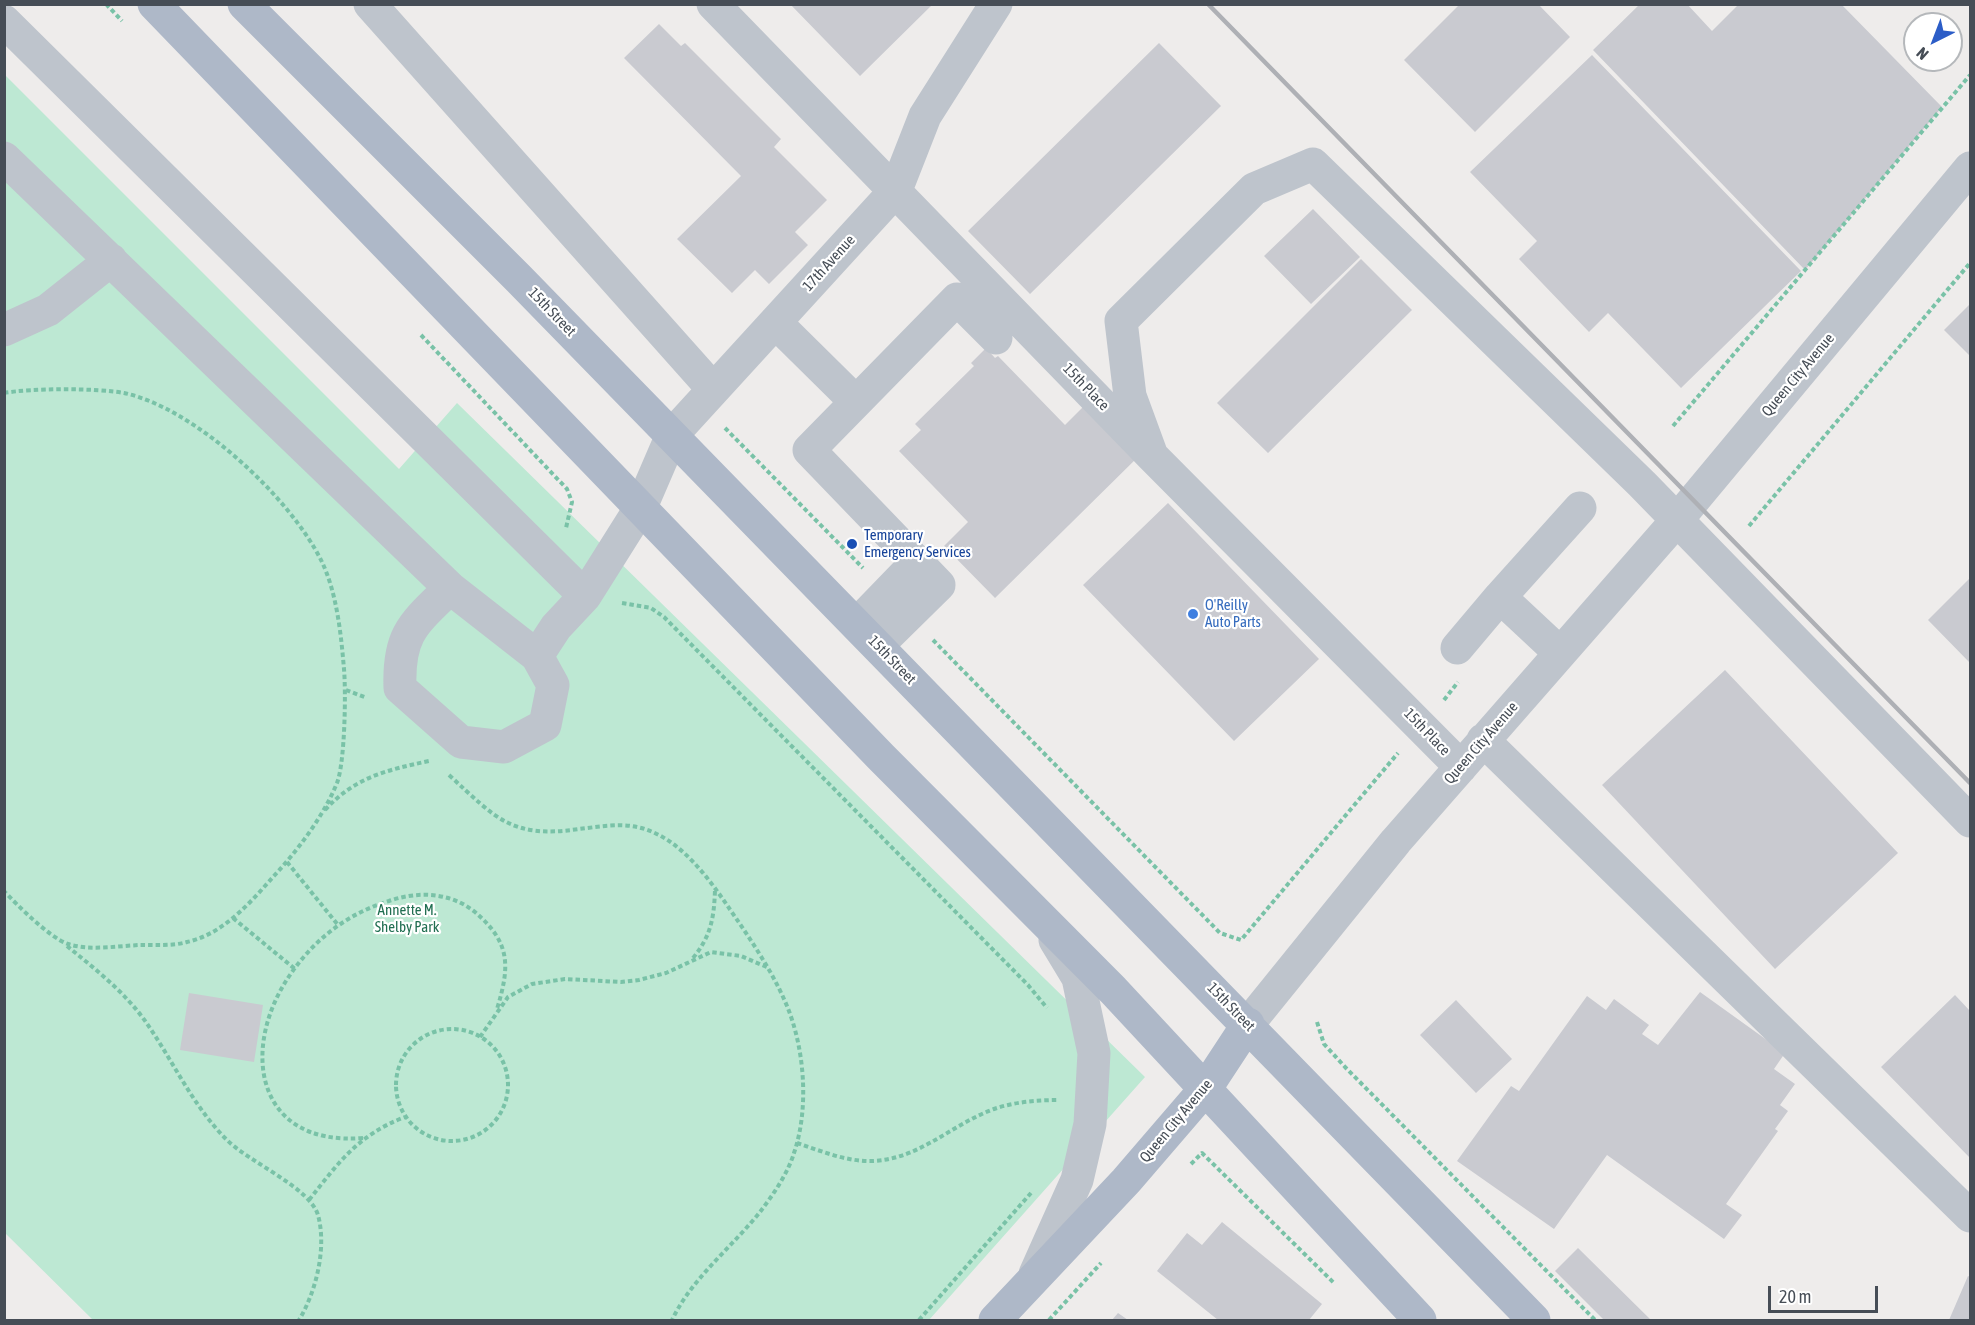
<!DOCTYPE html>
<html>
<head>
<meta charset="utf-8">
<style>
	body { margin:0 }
	#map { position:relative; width:1975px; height:1325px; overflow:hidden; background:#eeeceb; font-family:"Asap Condensed",sans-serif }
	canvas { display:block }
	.frame { position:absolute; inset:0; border:6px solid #464d56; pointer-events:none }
	.north { position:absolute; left:1903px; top:12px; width:60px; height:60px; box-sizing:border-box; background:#fff; border:2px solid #b5b8bb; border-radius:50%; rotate:222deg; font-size:16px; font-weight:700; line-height:24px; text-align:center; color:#464d56 }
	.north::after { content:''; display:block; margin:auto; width:21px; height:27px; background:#2c5dc7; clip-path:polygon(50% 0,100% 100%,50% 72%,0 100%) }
	.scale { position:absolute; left:1768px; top:1286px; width:110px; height:27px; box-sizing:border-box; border:3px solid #464d56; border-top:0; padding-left:8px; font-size:18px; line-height:21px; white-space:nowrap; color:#464d56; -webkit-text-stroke:4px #fff; paint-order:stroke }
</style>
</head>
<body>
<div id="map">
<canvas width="1975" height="1325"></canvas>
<div class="frame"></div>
<div class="north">N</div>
<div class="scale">20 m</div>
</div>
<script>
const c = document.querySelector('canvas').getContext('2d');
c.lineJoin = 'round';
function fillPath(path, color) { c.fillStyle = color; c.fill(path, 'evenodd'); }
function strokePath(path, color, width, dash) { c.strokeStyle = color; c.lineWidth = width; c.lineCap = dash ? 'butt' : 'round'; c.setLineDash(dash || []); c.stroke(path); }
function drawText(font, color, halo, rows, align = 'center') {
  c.font = font + ' "Asap Condensed",sans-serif'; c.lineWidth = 4.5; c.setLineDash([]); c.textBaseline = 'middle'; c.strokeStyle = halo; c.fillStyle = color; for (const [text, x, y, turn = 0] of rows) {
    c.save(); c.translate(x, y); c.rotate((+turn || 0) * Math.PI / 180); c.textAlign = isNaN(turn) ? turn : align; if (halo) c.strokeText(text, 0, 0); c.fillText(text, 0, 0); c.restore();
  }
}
fillPath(new Path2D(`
	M 4,74 L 399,469 L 457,403 L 1145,1077 L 929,1320 L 93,1320 L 5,1233 Z`), '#bde8d3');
fillPath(new Path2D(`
	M 790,4 L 933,4 L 860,76 Z
	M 1460,4 L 1538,4 L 1570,37 L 1475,132 L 1404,60 Z
	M 1640,4 L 1687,4 L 1712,31 L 1739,4 L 1841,4 L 1942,107 L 1805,270 L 1593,50 Z
	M 659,24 L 681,46 L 685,43 L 781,139 L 774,147 L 827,200 L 795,232 L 808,245 L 769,284 L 755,270 L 732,293 L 677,239 L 741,176 L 624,58 Z
	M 1159,43 L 1221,106 L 1030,294 L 968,231 Z
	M 1592,55 L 1801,271 L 1681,388 L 1608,313 L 1589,332 L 1519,259 L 1537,241 L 1470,172 Z
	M 1313,209 L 1360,257 L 1311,304 L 1264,256 Z
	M 1361,259 L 1412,310 L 1268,453 L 1217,403 Z
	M 1970,304 L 1970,356 L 1944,330 Z
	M 986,348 L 995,358 L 998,356 L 1065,425 L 1090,400 L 1142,453 L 995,598 L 944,546 L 968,522 L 899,451 L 921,430 L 915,424 L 974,366 L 971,363 Z
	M 1168,503 L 1319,659 L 1234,741 L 1083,585 Z
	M 1970,578 L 1970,663 L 1928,620 Z
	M 1725,670 L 1898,853 L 1775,969 L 1602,785 Z
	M 1700,992 L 1785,1053 L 1774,1069 L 1795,1084 L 1780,1105 L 1788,1111 L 1775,1129 L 1778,1131 L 1726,1204 L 1742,1215 L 1724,1239 L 1607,1155 L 1554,1229 L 1457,1161 L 1511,1086 L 1519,1091 L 1587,996 L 1606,1010 L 1614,999 L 1649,1025 L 1642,1034 L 1658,1045 Z
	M 189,993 L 263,1005 L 254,1062 L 180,1050 Z
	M 1955,995 L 1970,1011 L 1970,1158 L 1881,1067 Z
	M 1456,1000 L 1512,1059 L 1476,1093 L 1420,1035 Z
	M 1222,1222 L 1322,1304 L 1309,1320 L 1218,1320 L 1157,1271 L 1187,1233 L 1202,1245 Z
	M 1578,1248 L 1651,1320 L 1604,1320 L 1555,1271 Z
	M 1968,1276 L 1970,1277 L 1970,1320 L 1949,1320 Z
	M 1118,1313 L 1128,1320 L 1112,1320 Z`), '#c9cad0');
strokePath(new Path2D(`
	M 106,4 L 122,21
	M 421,335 L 567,489 L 572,502 L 566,528
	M 4,393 C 32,388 97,388 124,393 C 195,408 291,498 322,562 C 337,594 341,634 344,669 C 346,692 345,762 337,783 C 323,817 298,850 273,877 C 249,904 223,934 187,942 C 173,946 156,945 140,945 C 117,946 90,951 68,944 C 50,938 17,905 4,891
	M 1673,426 L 1970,75
	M 725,428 L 863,568
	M 1749,526 L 1970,263
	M 622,603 L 651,608 L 664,617 L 1028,985 L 1047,1008
	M 933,640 L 1220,933 L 1241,940 L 1398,753
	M 346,690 L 367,698
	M 1444,700 L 1458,682
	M 449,775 C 496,818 511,839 579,829 C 597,827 619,823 637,827 C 684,837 715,888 740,924 C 758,951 775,977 787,1006 C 805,1050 809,1109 794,1153 C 788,1173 773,1195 760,1212 C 732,1247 692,1278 672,1320
	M 325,810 C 355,777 387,770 429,761
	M 287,862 L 338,925
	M 233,918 L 295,969
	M 67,946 C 94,968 122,990 143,1018 C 172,1058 192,1106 228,1141 C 251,1163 310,1188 318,1215 C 327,1248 316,1292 299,1320
	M 693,958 C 711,936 714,918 715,890
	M 1317,1022 L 1324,1044 L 1345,1067 L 1595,1320
	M396 1085a56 56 0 1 1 112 0a56 56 0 1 1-112 0Z
	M 480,1037 L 508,997 L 532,984 L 565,979 L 621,982 L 639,980 L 666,973 L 711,952 L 741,956 L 769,968
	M 363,1138 C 254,1147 239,1046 292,972 C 316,938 349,913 389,901 C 418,891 450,892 475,912 C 511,943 510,966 497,1009
	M 797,1143 C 821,1151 847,1162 873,1161 C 920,1159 952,1124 994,1109 C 1014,1102 1037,1100 1058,1100
	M 1191,1164 L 1202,1153 L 1335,1284
	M 309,1200 C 339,1162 358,1135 405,1117
	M 919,1320 L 1031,1193
	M 1049,1320 L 1101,1263`), '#79c2a7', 4, [4.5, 3]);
strokePath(new Path2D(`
	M 370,4 L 713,389
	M 713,4 L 1152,456 L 1461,767
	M 4,21 L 585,596
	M 4,158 L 450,588
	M 775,322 L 856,402
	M 4,330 L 48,310 L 111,260
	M 1152,456 L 1130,396 L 1121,321 L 1254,189 L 1313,164 L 1642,484 L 1970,821
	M 450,588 L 537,656 L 553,685 L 545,725 L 504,747 L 461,742 L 400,688 C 398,634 413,624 450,588 Z
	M 1500,597 L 1580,508
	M 857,624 L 917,562
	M 878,645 L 939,585 L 809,450 L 957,299 L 996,338
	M 1457,648 L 1500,597 L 1560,653
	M 537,656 L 556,627 L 585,596 L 641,507 L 672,435 L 896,190 L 925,116 L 996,4
	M 1483,740 L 1970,1216
	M 1248,1024 L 1396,841 L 1677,520 L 1970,168
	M 1035,1274 L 1077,1180 L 1090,1124 L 1094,1053 L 1078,978 L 1055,940`), '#bec4cc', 33);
strokePath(new Path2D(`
	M 154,4 L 881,757 L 1113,990 L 1420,1320
	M 244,4 L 519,279 L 1534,1320
	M 995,1320 L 1126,1181 L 1206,1088 L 1248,1024`), '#aeb8c8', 33);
strokePath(new Path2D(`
	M 1208,4 L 1970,783`), '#aeb0b5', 4.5);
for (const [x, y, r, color] of [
	[852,544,6,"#1a4fb4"],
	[1193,614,6,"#3f7fe0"]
]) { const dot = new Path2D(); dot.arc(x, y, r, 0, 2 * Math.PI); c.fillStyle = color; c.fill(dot); strokePath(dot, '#fff', 2); }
drawText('15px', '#464d56', '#fff', [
	["17th Avenue",829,263,-48],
	["15th Street",552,312,46],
	["Queen City Avenue",1798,375,-50],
	["15th Place",1086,387,46],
	["15th Street",892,660,46],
	["15th Place",1427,732,46],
	["Queen City Avenue",1481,743,-49],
	["15th Street",1231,1007,46],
	["Queen City Avenue",1176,1121,-50]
]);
drawText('15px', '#164399', '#fff', [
	["Temporary",864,535],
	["Emergency Services",864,552]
], 'left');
drawText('15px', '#366cbe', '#fff', [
	["O'Reilly",1205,605],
	["Auto Parts",1205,622]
], 'left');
drawText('15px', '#206e51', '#fff', [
	["Annette M.",407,910],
	["Shelby Park",407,927]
]);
</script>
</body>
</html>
